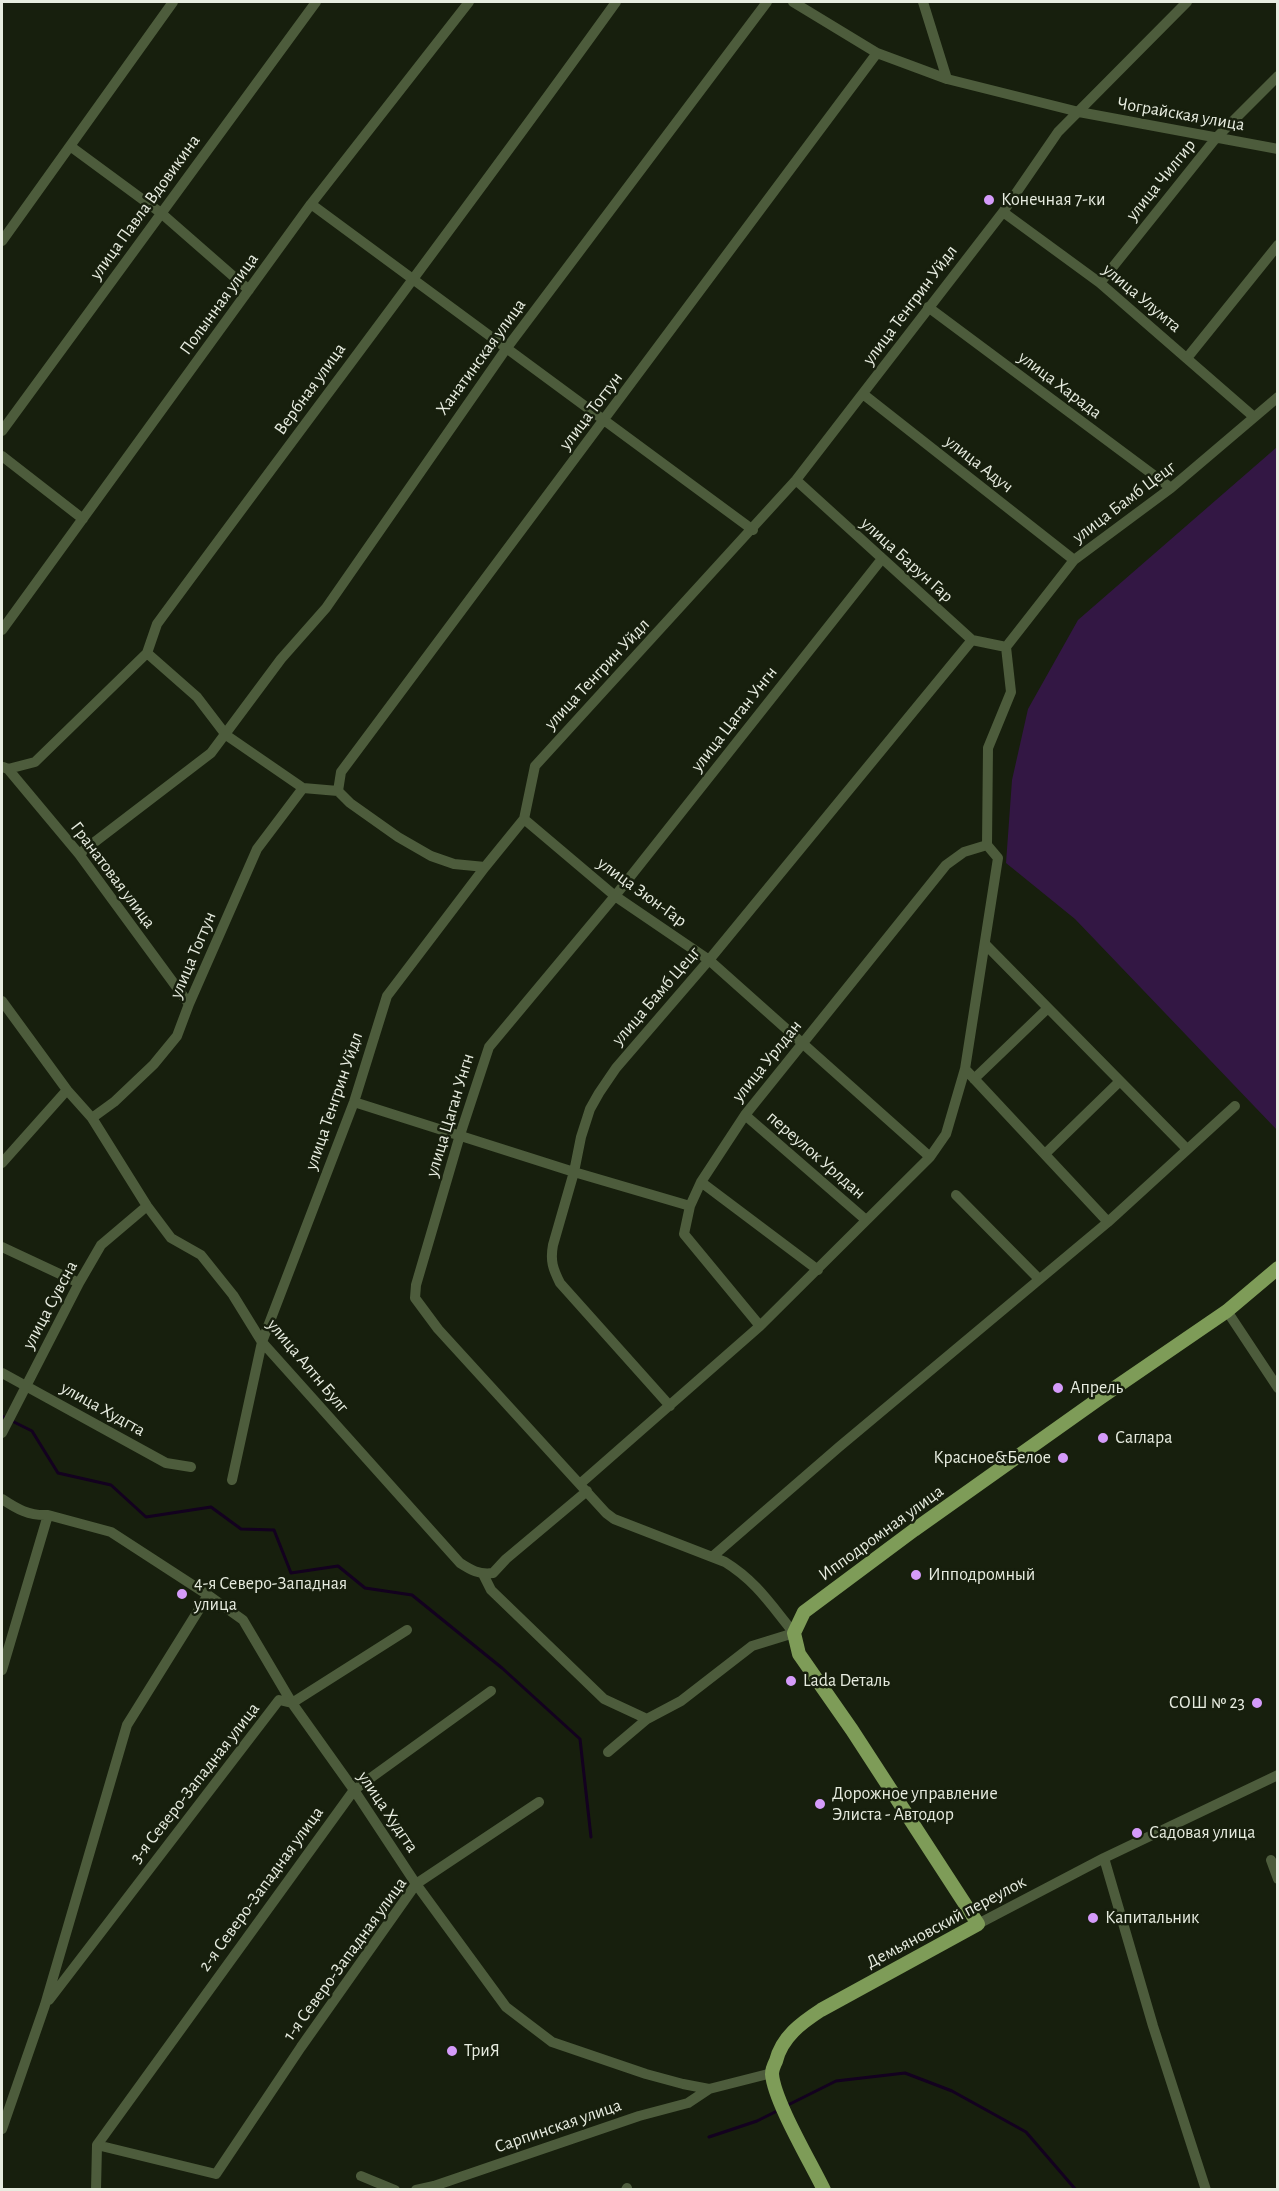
<!DOCTYPE html>
<html>
<head>
<meta charset="utf-8">
<style>
	body { margin:0 }
	#map { position:relative; width:1279px; height:2191px; overflow:hidden; background:#171f0d; font-family:"Alegreya Sans",sans-serif }
	canvas { display:block }
	.frame { position:absolute; inset:0; border:3px solid #e7ece0; pointer-events:none }
</style>
</head>
<body>
<div id="map">
<canvas width="1279" height="2191"></canvas>
<div class="frame"></div>
</div>
<script>
const c = document.querySelector('canvas').getContext('2d');
c.lineJoin = 'round';
function fillPath(path, color) { c.fillStyle = color; c.fill(path, 'evenodd'); }
function strokePath(path, color, width, dash) { c.strokeStyle = color; c.lineWidth = width; c.lineCap = dash ? 'butt' : 'round'; c.setLineDash(dash || []); c.stroke(path); }
function drawText(font, color, halo, rows, align = 'center') {
  c.font = font + ' "Alegreya Sans",sans-serif'; c.lineWidth = 5; c.setLineDash([]); c.textBaseline = 'middle'; c.strokeStyle = halo; c.fillStyle = color; for (const [text, x, y, turn = 0] of rows) {
    c.save(); c.translate(x, y); c.rotate((+turn || 0) * Math.PI / 180); c.textAlign = isNaN(turn) ? turn : align; if (halo) c.strokeText(text, 0, 0); c.fillText(text, 0, 0); c.restore();
  }
}
fillPath(new Path2D(`
	M 1277,447 L 1277,1130 L 1075,919 L 1006,863 L 1012,780 L 1028,709 L 1078,620 Z`), '#331744');
strokePath(new Path2D(`
	M 2,1416 L 32,1431 L 58,1473 L 111,1485 L 146,1517 L 211,1507 L 241,1529 L 274,1530 L 291,1573 L 338,1566 L 365,1588 L 412,1595 L 502,1668 L 580,1739 L 591,1837
	M 788,2105 L 836,2081 L 905,2073 L 952,2091 L 1026,2132 L 1076,2190
	M 709,2137 L 757,2121 L 775,2112`), '#13011f', 3);
strokePath(new Path2D(`
	M 793,2 L 877,53 L 947,79 L 1079,112 L 1278,149
	M 923,2 L 947,79
	M 70,146 L 161,213 L 249,290
	M 311,204 L 753,530
	M 1003,212 L 1100,283 L 1254,417
	M 2,241 L 173,2
	M 1100,283 L 1216,138 L 1278,76
	M 928,307 L 1171,488
	M 1187,358 L 1278,245
	M 863,394 L 1074,560
	M 2,431 L 316,2
	M 2,456 L 83,519
	M 796,480 L 972,640 L 1006,647
	M 2,630 L 311,204 L 469,2
	M 1006,647 L 1074,560 L 1171,488 L 1278,397
	M 147,653 L 197,697 L 226,735 L 303,788 L 338,791 L 350,803 L 398,837 L 431,856 L 454,864 L 485,867
	M 3,767 L 8,769 L 79,854 L 189,1004
	M 8,769 L 35,762 L 147,653 L 157,624 C 310,416 466,211 616,2
	M 338,791 L 341,772 L 877,53
	M 524,819 L 615,896 L 709,960 L 930,1157
	M 79,854 L 211,753 L 281,659 L 326,608 L 506,349 L 767,2
	M 985,944 L 1186,1148
	M 2,1001 L 67,1090 L 92,1118 L 147,1206 L 171,1238 L 201,1255 L 233,1295 L 262,1342 L 460,1563 C 471,1570 479,1575 493,1573 L 506,1559 L 587,1491
	M 965,1069 L 1108,1222
	M 974,1079 L 1048,1008
	M 354,1102 L 574,1172 L 690,1206
	M 745,1115 L 866,1220
	M 92,1118 L 114,1102 L 154,1064 L 177,1036 L 189,1004 L 257,849 L 303,788
	M 1045,1154 L 1120,1081
	M 2,1163 L 67,1090
	M 701,1182 L 818,1270
	M 956,1195 L 1039,1279
	M 2,1247 L 79,1283
	M 1227,1311 L 1278,1388
	M 760,1326 L 684,1234 L 690,1206 L 701,1182 L 745,1115 L 946,865 L 964,852 L 987,845
	M 2,1373 L 166,1463 L 191,1467
	M 670,1406 L 560,1283 C 553,1269 550,1261 553,1245 L 574,1172 L 581,1137 L 590,1109 L 599,1093 L 616,1068 L 709,960 L 972,640
	M 2,1433 L 79,1283 L 101,1245 L 147,1206
	M 232,1480 L 262,1342 L 354,1102 L 387,996 L 485,867 L 524,819 L 535,766 L 796,480 L 1003,212 L 1058,132 L 1187,2
	M 581,1483 L 760,1326 L 930,1157 L 946,1134 L 965,1069 L 998,858 L 987,845 L 988,748 L 1011,692 L 1006,647
	M 2,1499 C 17,1509 29,1516 48,1515 L 111,1532 L 208,1595 L 243,1620 L 292,1703 L 354,1790 L 416,1884 L 506,2007 L 552,2042 L 646,2074 L 683,2084 L 709,2089 L 772,2073
	M 712,1557 L 839,1447 L 1108,1222 L 1235,1106
	M 483,1574 L 491,1590 L 604,1699 L 647,1719 L 681,1701 L 752,1646 L 794,1633 C 771,1605 756,1581 725,1562 L 614,1519 L 606,1513 L 438,1329 L 415,1298 L 416,1285 L 460,1135 L 489,1047 L 615,896 L 881,560
	M 2,1670 L 48,1515
	M 608,1752 L 647,1719
	M 1104,1858 L 1153,2026 L 1206,2190
	M 1271,1860 L 1278,1879
	M 978,1924 L 1104,1858 L 1278,1775
	M 49,2000 L 279,1700 L 292,1703 L 407,1630
	M 2,2129 L 45,2005 L 127,1725 L 208,1595
	M 97,2145 L 354,1790 L 491,1691
	M 361,2176 L 395,2190
	M 96,2190 L 97,2145 L 216,2174 L 301,2047 L 416,1884 L 539,1802
	M 416,2190 L 434,2186 L 639,2116 L 688,2103 L 709,2089
	M 626,2190 L 627,2188`), '#4d5c3c', 10);
strokePath(new Path2D(`
	M 824,2190 C 811,2163 774,2101 772,2074 C 772,2070 774,2065 776,2061 C 782,2037 801,2023 821,2010 L 978,1924 L 852,1730 L 799,1654 L 794,1633 L 804,1612 L 914,1530 L 1100,1398 L 1227,1311 L 1278,1268`), '#7e9c58', 14);
for (const [x, y, r, color] of [
	[989,200,6,"#d59bfa"],
	[1058,1388,6,"#d59bfa"],
	[1103,1438,6,"#d59bfa"],
	[1063,1458,6,"#d59bfa"],
	[916,1575,6,"#d59bfa"],
	[182,1594,6,"#d59bfa"],
	[791,1681,6,"#d59bfa"],
	[1257,1703,6,"#d59bfa"],
	[820,1804,6,"#d59bfa"],
	[1137,1833,6,"#d59bfa"],
	[1093,1918,6,"#d59bfa"],
	[452,2051,6,"#d59bfa"]
]) { const dot = new Path2D(); dot.arc(x, y, r, 0, 2 * Math.PI); c.fillStyle = color; c.fill(dot); strokePath(dot, '#171f0d', 2); }
drawText('18px', '#e7ece0', '#171f0d', [
	["Чограйская улица",1181,114,10],
	["улица Чилгир",1161,180,-51],
	["улица Павла Вдовикина",145,207,-54],
	["улица Улумта",1142,298,40],
	["Полынная улица",219,304,-54],
	["улица Тенгрин Уйдл",910,305,-53],
	["Ханатинская улица",481,357,-54],
	["улица Харада",1060,385,37],
	["Вербная улица",310,389,-54],
	["улица Тогтун",591,411,-53],
	["улица Адуч",979,464,38],
	["улица Бамб Цецг",1124,502,-37],
	["улица Барун Гар",907,560,42],
	["улица Тенгрин Уйдл",597,674,-47],
	["улица Цаган Унгн",734,719,-52],
	["Гранатовая улица",113,875,53],
	["улица Зюн-Гар",642,892,36],
	["улица Тогтун",193,955,-67],
	["улица Бамб Цецг",656,996,-49],
	["улица Урлдан",767,1061,-51],
	["улица Тенгрин Уйдл",334,1101,-71],
	["улица Цаган Унгн",450,1115,-73],
	["переулок Урлдан",816,1155,41],
	["улица Сувсна",50,1305,-62],
	["улица Алтн Булг",308,1366,50],
	["улица Худгта",103,1409,29],
	["Ипподромная улица",881,1533,-36],
	["3-я Северо-Западная улица",195,1783,-52],
	["улица Худгта",388,1812,56],
	["2-я Северо-Западная улица",261,1889,-54],
	["Демьяновский переулок",946,1922,-28],
	["1-я Северо-Западная улица",345,1959,-54],
	["Сарпинская улица",558,2126,-19]
]);
drawText('18px', '#e7ece0', '#171f0d', [
	["Конечная 7-ки",1001,200],
	["Апрель",1070,1388],
	["Саглара",1115,1438],
	["Красное&Белое",1051,1458,"right"],
	["Ипподромный",928,1575],
	["4-я Северо-Западная",194,1584],
	["улица",194,1605],
	["Lada Dеталь",803,1681],
	["СОШ № 23",1245,1703,"right"],
	["Дорожное управление",832,1794],
	["Элиста - Автодор",832,1815],
	["Садовая улица",1149,1833],
	["Капитальник",1105,1918],
	["ТриЯ",464,2051]
], 'left');
</script>
</body>
</html>
